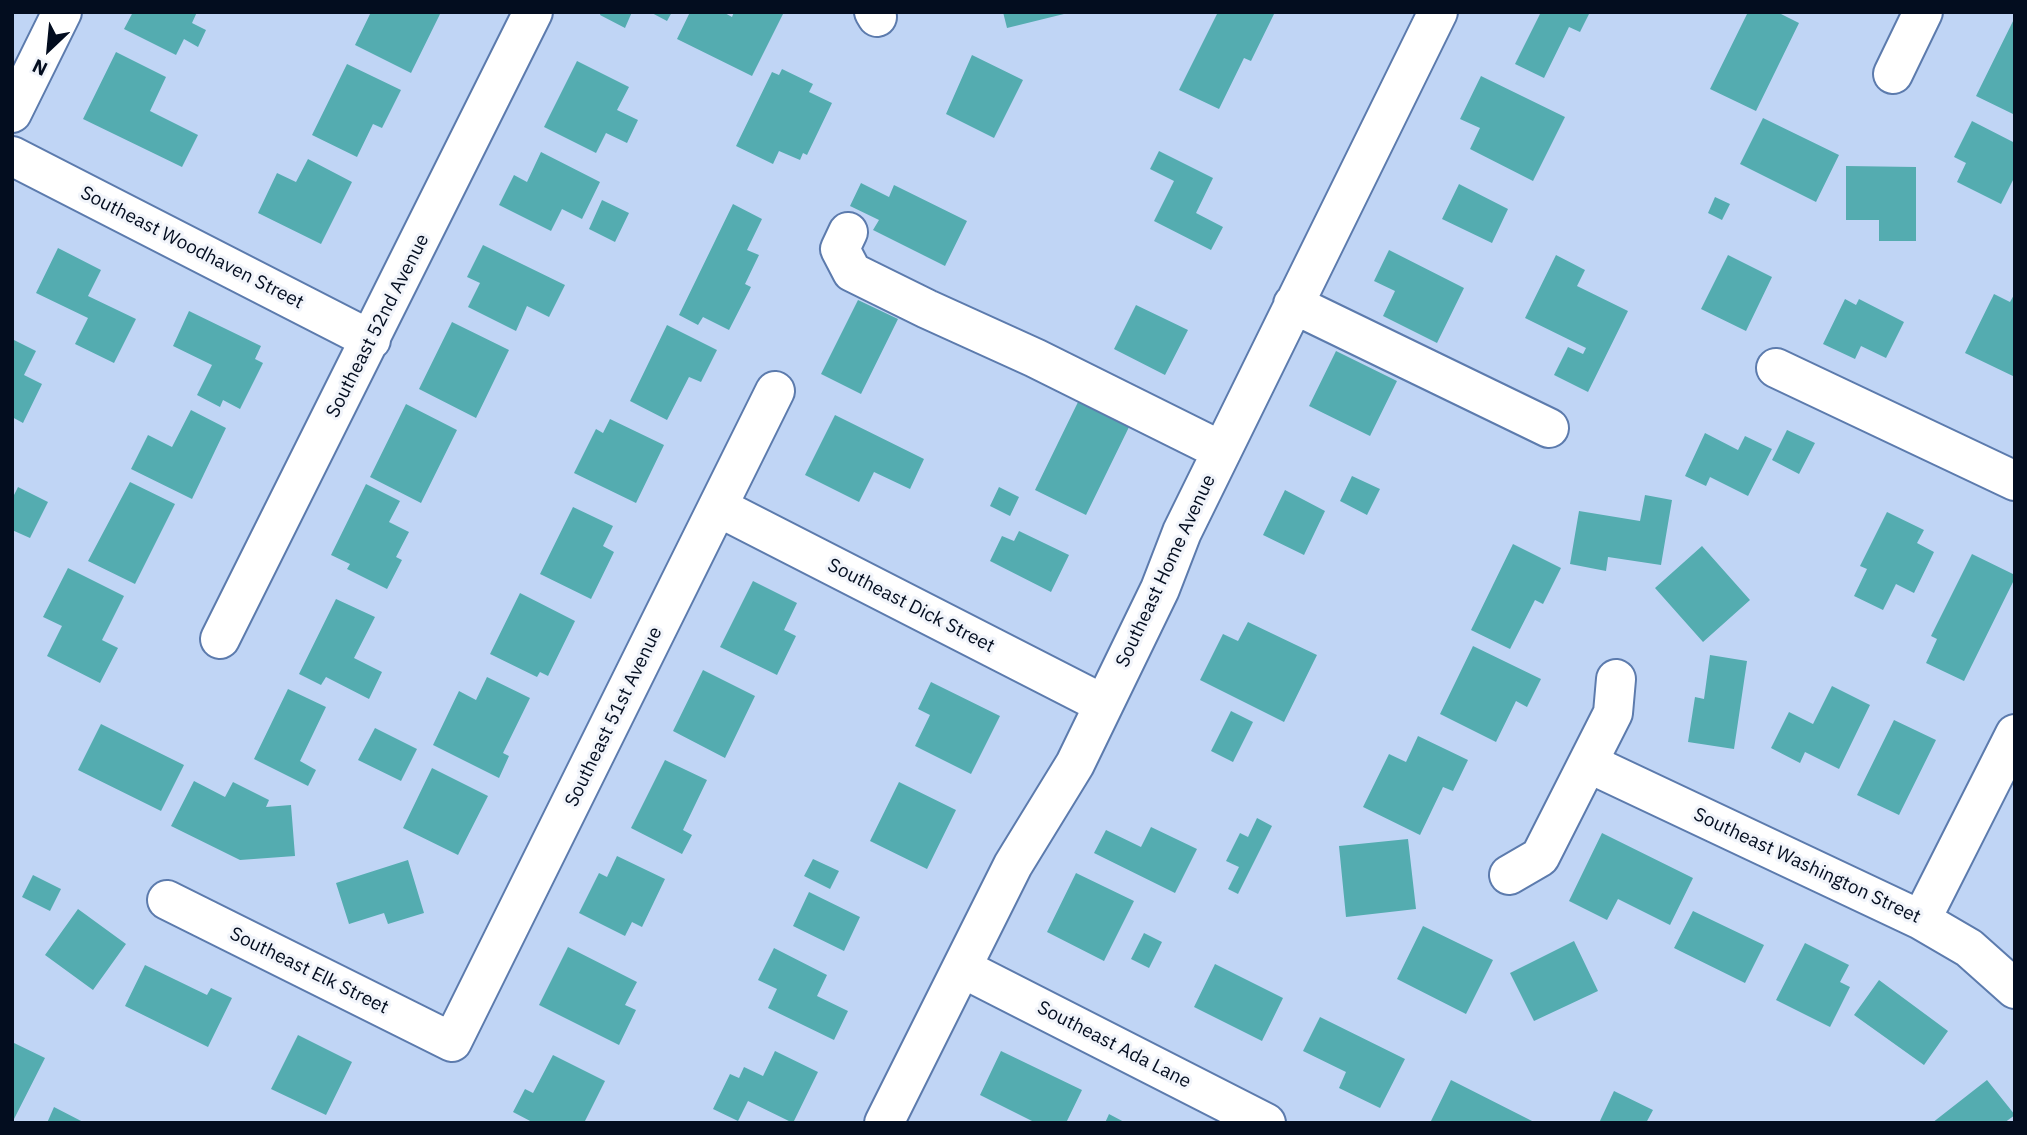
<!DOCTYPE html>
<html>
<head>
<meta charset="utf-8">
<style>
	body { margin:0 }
	#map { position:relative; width:2027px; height:1135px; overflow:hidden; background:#c0d5f5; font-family:"IBM Plex Sans",sans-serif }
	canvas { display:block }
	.frame { position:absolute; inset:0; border:14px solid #030d1f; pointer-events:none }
	.north { position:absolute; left:14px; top:14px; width:70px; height:70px; -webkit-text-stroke:5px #f1f4fa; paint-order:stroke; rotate:206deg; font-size:19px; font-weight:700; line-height:28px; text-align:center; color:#030d1f }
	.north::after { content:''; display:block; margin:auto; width:24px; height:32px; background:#030d1f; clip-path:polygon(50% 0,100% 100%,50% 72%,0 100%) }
</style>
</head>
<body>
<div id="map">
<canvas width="2027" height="1135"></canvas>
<div class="frame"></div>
<div class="north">N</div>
</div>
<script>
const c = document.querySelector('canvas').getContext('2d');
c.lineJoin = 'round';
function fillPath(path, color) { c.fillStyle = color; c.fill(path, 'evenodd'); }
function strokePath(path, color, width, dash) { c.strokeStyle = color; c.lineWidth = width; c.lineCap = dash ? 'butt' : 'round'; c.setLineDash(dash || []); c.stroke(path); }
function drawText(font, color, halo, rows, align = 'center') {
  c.font = font + ' "IBM Plex Sans",sans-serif'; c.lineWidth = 6; c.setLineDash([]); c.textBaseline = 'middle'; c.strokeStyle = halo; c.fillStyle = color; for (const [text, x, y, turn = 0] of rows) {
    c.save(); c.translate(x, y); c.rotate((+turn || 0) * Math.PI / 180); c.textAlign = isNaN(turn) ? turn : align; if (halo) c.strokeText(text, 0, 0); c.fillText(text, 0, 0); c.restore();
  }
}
fillPath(new Path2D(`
	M 133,12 L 197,12 L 192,23 L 206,30 L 198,47 L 184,39 L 176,55 L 124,29 Z
	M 371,12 L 441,12 L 411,73 L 355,45 Z
	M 601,12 L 632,12 L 625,28 L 600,15 Z
	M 650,12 L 672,12 L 667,21 Z
	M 690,12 L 723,12 L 732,17 L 734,12 L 784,12 L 752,76 L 677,39 Z
	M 1003,12 L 1067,12 L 1068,13 L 1007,28 Z
	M 1218,12 L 1275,12 L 1251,61 L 1244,58 L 1219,109 L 1179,90 Z
	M 1541,12 L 1590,12 L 1580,32 L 1569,27 L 1544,78 L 1515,64 Z
	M 1748,12 L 1777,12 L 1799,23 L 1756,111 L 1710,89 Z
	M 2015,17 L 2015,110 L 2013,114 L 1976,96 Z
	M 116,52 L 166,77 L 150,111 L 198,135 L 182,167 L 83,119 Z
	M 972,55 L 1023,80 L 994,138 L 946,114 Z
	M 577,61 L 629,87 L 617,110 L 638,120 L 627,143 L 606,133 L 596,153 L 544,127 Z
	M 347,64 L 401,90 L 382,128 L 373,124 L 357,157 L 312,135 Z
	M 782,69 L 813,84 L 809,92 L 832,103 L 807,155 L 803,153 L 800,160 L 779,151 L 773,164 L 736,146 L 772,72 L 779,75 Z
	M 1481,76 L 1565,117 L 1533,181 L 1470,149 L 1480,128 L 1460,119 Z
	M 1763,118 L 1839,155 L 1816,202 L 1740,164 Z
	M 1972,121 L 2015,143 L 2015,176 L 2001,204 L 1957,182 L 1966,163 L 1954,157 Z
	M 1159,151 L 1213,178 L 1196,213 L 1223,227 L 1211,250 L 1154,221 L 1174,181 L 1150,169 Z
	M 541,152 L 600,182 L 582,219 L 562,209 L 551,231 L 499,205 L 514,175 L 527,182 Z
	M 308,159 L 352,182 L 321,244 L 258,213 L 277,173 L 296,182 Z
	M 1846,166 L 1916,167 L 1916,241 L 1879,241 L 1879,220 L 1846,220 Z
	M 861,183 L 889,197 L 894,185 L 967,221 L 945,266 L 873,230 L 879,220 L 850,206 Z
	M 1459,184 L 1508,209 L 1492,243 L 1442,219 Z
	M 1715,197 L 1730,204 L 1722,220 L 1708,213 Z
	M 602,200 L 629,213 L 615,242 L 589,229 Z
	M 733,204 L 762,219 L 747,250 L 759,255 L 745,284 L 751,287 L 729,330 L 703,317 L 698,325 L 679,315 Z
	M 483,245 L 565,285 L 549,317 L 527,306 L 516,331 L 468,307 L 480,283 L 467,277 Z
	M 58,248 L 101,270 L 88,296 L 136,319 L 114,363 L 75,344 L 88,318 L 36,293 Z
	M 1389,250 L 1464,288 L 1437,343 L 1383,316 L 1395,291 L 1374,281 Z
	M 1556,255 L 1585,270 L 1577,286 L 1628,311 L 1588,392 L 1554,375 L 1568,347 L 1583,354 L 1586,348 L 1525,318 Z
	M 1728,255 L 1772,277 L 1746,331 L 1701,309 Z
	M 2015,293 L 2015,377 L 1965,353 L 1994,294 L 2010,302 Z
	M 1845,299 L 1856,305 L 1859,299 L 1904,322 L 1886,358 L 1861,346 L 1855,359 L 1823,344 Z
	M 858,300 L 898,319 L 861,394 L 821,374 Z
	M 1136,305 L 1188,330 L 1165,375 L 1114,349 Z
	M 189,311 L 261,346 L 255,359 L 263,363 L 240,409 L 223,400 L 220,407 L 197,395 L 212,365 L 173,346 Z
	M 452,322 L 509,350 L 476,418 L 419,389 Z
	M 667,325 L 717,350 L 701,382 L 689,377 L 667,420 L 630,401 Z
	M 12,339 L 36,351 L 24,375 L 42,384 L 23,423 L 12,417 Z
	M 1336,351 L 1397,381 L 1370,436 L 1309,406 Z
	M 1079,400 L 1130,425 L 1086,515 L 1035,490 Z
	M 406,404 L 457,430 L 421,503 L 370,477 Z
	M 191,410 L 226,428 L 192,499 L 131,469 L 148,435 L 172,447 Z
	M 835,415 L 924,459 L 910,489 L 874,472 L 859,502 L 805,475 Z
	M 610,419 L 664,445 L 636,503 L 574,473 L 596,429 L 603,433 Z
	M 1787,430 L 1815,443 L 1799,474 L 1772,460 Z
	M 1705,433 L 1738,450 L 1745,436 L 1772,449 L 1748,496 L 1710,477 L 1706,486 L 1685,476 Z
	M 1352,476 L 1380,489 L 1367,515 L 1340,501 Z
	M 130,482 L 175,504 L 135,584 L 88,561 Z
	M 366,484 L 400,501 L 389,522 L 409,532 L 396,557 L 402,560 L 387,589 L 347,569 L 350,564 L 331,555 Z
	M 18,487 L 48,502 L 30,538 L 12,530 L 12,499 Z
	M 999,487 L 1019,497 L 1010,516 L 990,506 Z
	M 1285,490 L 1325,511 L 1304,555 L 1263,535 Z
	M 1645,495 L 1672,500 L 1661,565 L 1608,557 L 1606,571 L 1570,564 L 1579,511 L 1640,521 Z
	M 573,507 L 613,526 L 603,546 L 614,552 L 591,599 L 540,574 Z
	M 1887,512 L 1924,530 L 1917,543 L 1934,552 L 1914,593 L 1896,584 L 1883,610 L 1854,596 L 1867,569 L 1860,566 Z
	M 1019,531 L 1069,555 L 1051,592 L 990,561 L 1002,536 L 1014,541 Z
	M 1513,544 L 1561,568 L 1543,604 L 1535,600 L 1510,649 L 1471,630 Z
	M 1702,546 L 1750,600 L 1703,642 L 1655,588 Z
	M 1972,554 L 2015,575 L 2015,578 L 1964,681 L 1926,663 L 1937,639 L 1931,636 Z
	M 68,568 L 124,596 L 102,640 L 118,648 L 100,683 L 47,656 L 62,626 L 43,617 Z
	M 753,581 L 797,603 L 784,630 L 796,636 L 777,675 L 720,647 Z
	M 520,593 L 575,621 L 548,676 L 540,672 L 537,677 L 490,654 Z
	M 336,599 L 375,617 L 354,658 L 382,672 L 369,699 L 326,677 L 321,685 L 299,674 Z
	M 1248,622 L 1317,655 L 1284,722 L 1200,680 L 1223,634 L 1238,641 Z
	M 1473,646 L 1541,679 L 1527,707 L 1516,701 L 1496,742 L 1440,714 Z
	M 1710,655 L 1747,661 L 1734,749 L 1688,742 L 1695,697 L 1704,699 Z
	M 703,670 L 755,696 L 725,758 L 673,731 Z
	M 487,677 L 530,698 L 503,753 L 509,756 L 499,778 L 433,745 L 459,691 L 476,700 Z
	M 931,682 L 1000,716 L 971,774 L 915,746 L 930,715 L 918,709 Z
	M 1832,686 L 1870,705 L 1839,769 L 1805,752 L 1800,763 L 1771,748 L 1789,712 L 1813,724 Z
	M 288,689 L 326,707 L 300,761 L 316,770 L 308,786 L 254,759 Z
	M 1231,711 L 1253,722 L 1233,762 L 1211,751 Z
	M 1894,720 L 1936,740 L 1899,815 L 1857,795 Z
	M 101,724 L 184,765 L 161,811 L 78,770 Z
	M 375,728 L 417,749 L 401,781 L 358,760 Z
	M 1418,736 L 1468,760 L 1453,791 L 1443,787 L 1420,835 L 1363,807 L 1389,754 L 1406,762 Z
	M 665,760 L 707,780 L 683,830 L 692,835 L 682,854 L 631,828 Z
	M 432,768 L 488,796 L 458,855 L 403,828 Z
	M 194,781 L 225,797 L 233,782 L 269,800 L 266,807 L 291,805 L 295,856 L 240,860 L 171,826 Z
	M 899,782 L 956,810 L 927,869 L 870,841 Z
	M 1257,818 L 1272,826 L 1238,894 L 1228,889 L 1239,867 L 1226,861 L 1240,833 L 1248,837 Z
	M 1151,827 L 1197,849 L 1175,893 L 1094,853 L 1106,830 L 1141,847 Z
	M 1602,833 L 1693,878 L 1670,925 L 1618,899 L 1607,920 L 1569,901 Z
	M 1408,839 L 1416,909 L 1346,917 L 1339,846 Z
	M 617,856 L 665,879 L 642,927 L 632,922 L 625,936 L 579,913 L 599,873 L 607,877 Z
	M 813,859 L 839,871 L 830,889 L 804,876 Z
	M 408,860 L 424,913 L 388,924 L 384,913 L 349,924 L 336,883 Z
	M 1076,873 L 1134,901 L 1104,961 L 1047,932 Z
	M 33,875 L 61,889 L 50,911 L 22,897 Z
	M 809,892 L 860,917 L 844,951 L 793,926 Z
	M 78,909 L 126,944 L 93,990 L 45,955 Z
	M 1693,911 L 1764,945 L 1745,983 L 1674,948 Z
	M 1423,926 L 1493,960 L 1466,1014 L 1397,979 Z
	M 1144,933 L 1162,942 L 1149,968 L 1131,959 Z
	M 1574,941 L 1598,991 L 1534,1021 L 1510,973 Z
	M 1805,943 L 1849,965 L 1840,982 L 1850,987 L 1830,1027 L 1776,1000 Z
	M 568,947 L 637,982 L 625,1005 L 636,1010 L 619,1045 L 539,1005 Z
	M 774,948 L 827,975 L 817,996 L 848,1011 L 834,1040 L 768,1008 L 777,989 L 758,980 Z
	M 1215,964 L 1283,998 L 1262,1041 L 1194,1007 Z
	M 145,965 L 207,995 L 211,988 L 232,998 L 208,1047 L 125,1006 Z
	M 1879,980 L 1948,1031 L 1924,1065 L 1854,1015 Z
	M 1320,1017 L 1405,1059 L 1380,1108 L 1339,1088 L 1346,1072 L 1303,1051 Z
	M 298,1035 L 352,1062 L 326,1115 L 271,1089 Z
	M 12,1042 L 45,1058 L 14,1119 L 12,1118 Z
	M 775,1051 L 818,1072 L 793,1123 L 748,1101 L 738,1121 L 713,1109 L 730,1074 L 739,1078 L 744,1067 L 763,1076 Z
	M 1001,1051 L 1082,1090 L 1066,1123 L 1036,1123 L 980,1095 Z
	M 553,1055 L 605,1081 L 584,1123 L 534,1123 L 513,1112 L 525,1089 L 533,1093 Z
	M 1451,1080 L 1536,1123 L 1430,1123 Z
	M 1987,1080 L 2015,1115 L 2004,1123 L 1932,1123 Z
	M 1614,1091 L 1653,1110 L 1646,1123 L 1599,1123 Z
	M 54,1107 L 85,1123 L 47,1123 Z
	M 1109,1114 L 1126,1123 L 1105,1123 Z`), '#54acb0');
const minor = new Path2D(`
	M 874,12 L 877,17
	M 1893,74 L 1923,12
	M 12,113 L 62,12
	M 12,156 L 371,340
	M 848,232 L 840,249 L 852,272 L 927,309 L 1035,358 L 1222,451
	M 1293,304 L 1549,428
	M 1776,368 L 2015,481
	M 718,507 L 1103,704
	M 220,639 L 533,12
	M 1588,763 L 1921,920 L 1969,948 L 2015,989
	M 1509,875 L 1540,857 L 1613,713 L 1616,679
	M 167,900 L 452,1042 L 775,391
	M 1921,920 L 2015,734
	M 962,968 L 1266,1123
	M 884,1123 L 1013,865 L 1075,764 L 1160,589 L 1182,532 L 1438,12`);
strokePath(minor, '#5c7bad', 42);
strokePath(minor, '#fff', 38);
drawText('19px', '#030d1f', '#f1f4fa', [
	["Southeast Woodhaven Street",192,248,27],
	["Southeast 52nd Avenue",378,326,-63],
	["Southeast Home Avenue",1166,571,-65],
	["Southeast Dick Street",911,606,27],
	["Southeast 51st Avenue",614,717,-64],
	["Southeast Washington Street",1807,866,25],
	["Southeast Elk Street",309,971,26],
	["Southeast Ada Lane",1114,1045,27]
]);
</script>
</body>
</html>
